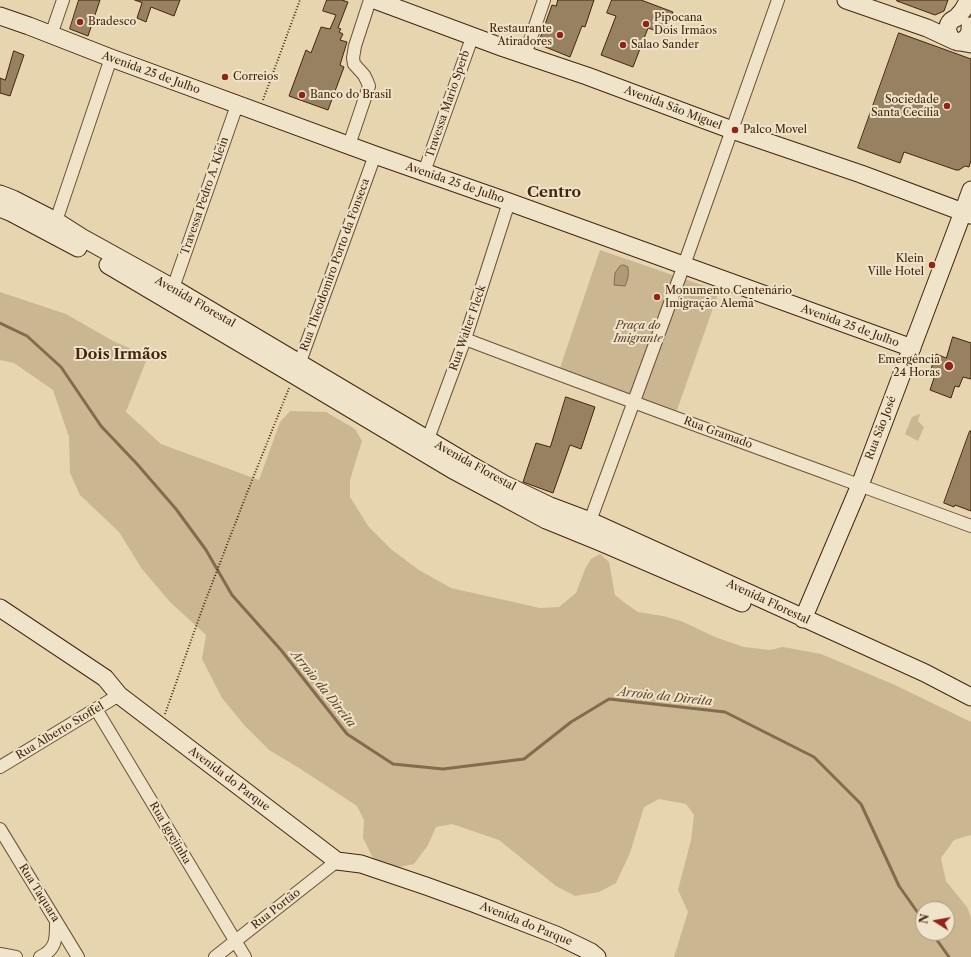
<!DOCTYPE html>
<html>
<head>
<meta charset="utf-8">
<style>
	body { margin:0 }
	#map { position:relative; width:971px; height:957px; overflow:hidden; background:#e6d5ae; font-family:"Libre Caslon Text",serif }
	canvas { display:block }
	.north { position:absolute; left:915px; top:901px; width:40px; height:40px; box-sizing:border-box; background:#efe4ca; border:1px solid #aa987e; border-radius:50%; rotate:281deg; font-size:11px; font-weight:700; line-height:16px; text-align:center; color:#43250c }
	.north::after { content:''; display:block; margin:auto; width:14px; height:18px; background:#8f2418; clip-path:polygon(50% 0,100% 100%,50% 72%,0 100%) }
</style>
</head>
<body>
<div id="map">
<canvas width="971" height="957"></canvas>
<div class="north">N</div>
</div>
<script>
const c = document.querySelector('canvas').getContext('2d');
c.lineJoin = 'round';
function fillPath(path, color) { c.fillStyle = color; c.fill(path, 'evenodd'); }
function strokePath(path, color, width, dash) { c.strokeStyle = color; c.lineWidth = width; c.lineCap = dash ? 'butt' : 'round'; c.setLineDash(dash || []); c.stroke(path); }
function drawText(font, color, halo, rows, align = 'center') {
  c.font = font + ' "Libre Caslon Text",serif'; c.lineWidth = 4; c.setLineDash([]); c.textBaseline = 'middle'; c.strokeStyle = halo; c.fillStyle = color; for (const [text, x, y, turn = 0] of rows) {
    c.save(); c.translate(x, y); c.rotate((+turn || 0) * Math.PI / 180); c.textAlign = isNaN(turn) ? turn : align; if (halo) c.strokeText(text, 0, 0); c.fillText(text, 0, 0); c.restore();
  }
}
fillPath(new Path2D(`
	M 600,250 L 719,291 L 676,413 L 559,371 Z
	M 0,292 L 66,314 L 113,341 L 148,356 L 126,412 L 161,444 L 259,480 L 280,422 L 290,411 L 326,412 L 355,429 L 362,441 L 350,480 L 350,497 L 368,526 L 392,550 L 419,570 L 451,588 L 540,608 L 559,607 L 576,593 L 585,569 L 591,559 L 600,554 L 609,562 L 615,595 L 625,603 L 638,612 L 663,616 L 681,621 L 715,637 L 744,647 L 770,650 L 783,647 L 821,654 L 895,685 L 971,722 L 971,835 L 954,840 L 941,858 L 946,881 L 967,907 L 971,917 L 971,957 L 674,957 L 688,912 L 678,890 L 691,840 L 694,815 L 686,804 L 659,799 L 644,807 L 630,853 L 616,883 L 599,892 L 575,896 L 556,886 L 499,840 L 452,824 L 436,827 L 428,845 L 414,864 L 394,868 L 373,858 L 363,838 L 364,820 L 357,806 L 299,768 L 269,750 L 245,726 L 222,698 L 202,659 L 206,635 L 170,602 L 142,569 L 119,532 L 80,495 L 70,473 L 69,437 L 53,390 L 14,363 L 0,360 ZM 923,909 L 947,909 L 947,933 L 923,933 Z
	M 920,414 L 918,421 L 924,427 L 918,441 L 905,434 L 912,417 Z`), '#cab792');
const water = new Path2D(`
	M 624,265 L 628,267 C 629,275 628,279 625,286 L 614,285 L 615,273 L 620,266 Z`);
fillPath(water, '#af9977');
strokePath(water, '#846b4c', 1);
strokePath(new Path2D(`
	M 0,323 L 27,336 L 61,367 L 101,426 L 137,464 L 176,509 L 206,550 L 232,595 L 281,650 L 347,734 L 393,764 L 443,769 L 524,759 L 571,722 L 609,699 L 725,712 L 814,757 L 861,804 L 899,886 L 923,920
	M 932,933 L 949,957`), '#846b4c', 3);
const building = new Path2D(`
	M 79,0 L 100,0 L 88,36 L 70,29 Z
	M 135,0 L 180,0 L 174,16 L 151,7 L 146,22 L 137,18 L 142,3 Z
	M 327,0 L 342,0 L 348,2 L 338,28 L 341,29 L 339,32 L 343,34 L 340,40 L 347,42 L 340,65 L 344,67 L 328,110 L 289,96 L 306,50 L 311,53 L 321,27 L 330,29 L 336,15 L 323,11 Z
	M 558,0 L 594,0 L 585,27 L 582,26 L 570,57 L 538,44 L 552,5 L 556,6 Z
	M 612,0 L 641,0 L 673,12 L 665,34 L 648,28 L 633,67 L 601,55 L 616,16 L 607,13 Z
	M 897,0 L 948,0 L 944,11 L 935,15 L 897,1 Z
	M 899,33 L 971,59 L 971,160 L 969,167 L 965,166 L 959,170 L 956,170 L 904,152 L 900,163 L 858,148 Z
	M 14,51 L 24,55 L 10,96 L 0,93 L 0,78 L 5,80 Z
	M 953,337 L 971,343 L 971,379 L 963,377 L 959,387 L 955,386 L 951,398 L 930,390 L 934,378 L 929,375 L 936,354 L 946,358 Z
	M 566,397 L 595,407 L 581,449 L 570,445 L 553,493 L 523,482 L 536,443 L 550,447 Z
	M 970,431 L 971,431 L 971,511 L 955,505 L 954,507 L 944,503 Z`);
fillPath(building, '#988160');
strokePath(building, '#43250c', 1);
const street = new Path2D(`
	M 51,35 L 63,0
	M 525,55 L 544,0
	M 349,145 L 369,86 L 367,81 L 364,75 L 354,64 L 353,58 L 355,46 L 370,0
	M 424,172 L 473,35
	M 56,221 L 111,58
	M 173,288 L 237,105
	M 465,339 C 633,403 802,464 971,526
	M 297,370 L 375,155
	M 425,447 L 465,339 L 509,202
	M 590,521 L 684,265 L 778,0
	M 96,709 L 245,957
	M 0,767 L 119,695
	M 0,829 L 78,957
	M 0,954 L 16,957
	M 40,957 C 57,949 56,938 56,922
	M 215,957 L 337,861`);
const secondary = new Path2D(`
	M 375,0 L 504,48 L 587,76 L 732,130 L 861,174 L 971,215
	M 846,0 L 927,28 L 955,41 L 971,44
	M 0,16 L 29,26 L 111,58 L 375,155 L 509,202 L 912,348
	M 952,39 C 947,34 946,26 951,21 C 953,19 955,19 957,17 C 962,12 966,6 968,0
	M 958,42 C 966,40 971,35 970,26
	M 0,194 L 13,199 L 56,221 L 81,237 L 173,288 L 469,464 L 504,484 L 550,506 L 590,521 L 925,673 L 971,697
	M 0,208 L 12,213 L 78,248
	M 108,265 L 294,375 L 453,470 L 498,494 L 546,520 L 600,542 L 742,603
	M 0,608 L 105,678 L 119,695 L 337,861 L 361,864 L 426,886 L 473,903 L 556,935 L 591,952 L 597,957
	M 803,619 L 860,485 L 963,212 L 971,190`);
strokePath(street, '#6c5134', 14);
strokePath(secondary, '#43250c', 19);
strokePath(new Path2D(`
	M 263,100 L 300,0
	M 165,714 L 203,607 L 247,493 L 289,388`), '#43250c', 2, [1, 2]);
strokePath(street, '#efe4ca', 12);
strokePath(secondary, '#efe4ca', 17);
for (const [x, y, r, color] of [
	[80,22,4,"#8f2418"],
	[646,24,4,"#8f2418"],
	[560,35,4,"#8f2418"],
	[623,45,4,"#8f2418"],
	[225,77,4,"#8f2418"],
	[302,95,4,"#8f2418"],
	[947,106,4,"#8f2418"],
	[735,130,4,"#8f2418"],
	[932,265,4,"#8f2418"],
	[657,297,4,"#8f2418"],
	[949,366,5,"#8f2418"]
]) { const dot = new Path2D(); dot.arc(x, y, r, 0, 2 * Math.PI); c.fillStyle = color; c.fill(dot); strokePath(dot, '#efe4ca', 1.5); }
drawText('11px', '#43250c', '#efe4ca', [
	["Pipocana",654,18],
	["Dois Irmãos",654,31],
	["Bradesco",88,22],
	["Restaurante",552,29,"right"],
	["Atiradores",552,42,"right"],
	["Salao Sander",631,45],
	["Correios",233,77],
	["Banco do Brasil",310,95],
	["Sociedade",939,100,"right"],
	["Santa Cecília",939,113,"right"],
	["Palco Movel",743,130],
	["Klein",924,259,"right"],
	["Ville Hotel",924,272,"right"],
	["Monumento Centenário",665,291],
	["Imigração Alemã",665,304],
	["Emergência",940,360,"right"],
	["24 Horas",940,373,"right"]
], 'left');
drawText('11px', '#43250c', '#efe4ca', [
	["Avenida 25 de Julho",151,73,20],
	["Travessa Mario Sperb",448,104,-71],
	["Avenida São Miguel",673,108,21],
	["Avenida 25 de Julho",455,183,19],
	["Travessa Pedro A. Klein",205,196,-71],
	["Rua Theodomiro Porto da Fonseca",335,265,-70],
	["Avenida Florestal",195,302,30],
	["Avenida 25 de Julho",850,326,20],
	["Rua Walter Fleck",468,328,-71],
	["Rua São José",881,428,-69],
	["Rua Gramado",718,433,20],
	["Avenida Florestal",475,466,29],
	["Avenida Florestal",768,602,25],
	["Rua Alberto Stoffel",60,731,-31],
	["Avenida do Parque",229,779,37],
	["Rua Igrejinha",170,833,59],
	["Rua Taquara",39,893,58],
	["Rua Portão",276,909,-38],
	["Avenida do Parque",526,924,22]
]);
drawText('italic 11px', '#5e4227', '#efe4ca', [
	["Praça do",638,326],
	["Imigrante",638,339]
]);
drawText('italic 12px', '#63482c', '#efe4ca', [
	["Arroio da Direita",323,689,51],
	["Arroio da Direita",665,697,6]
]);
drawText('bold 15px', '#43250c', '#efe4ca', [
	["Centro",554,193],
	["Dois Irmãos",121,355]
]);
</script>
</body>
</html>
